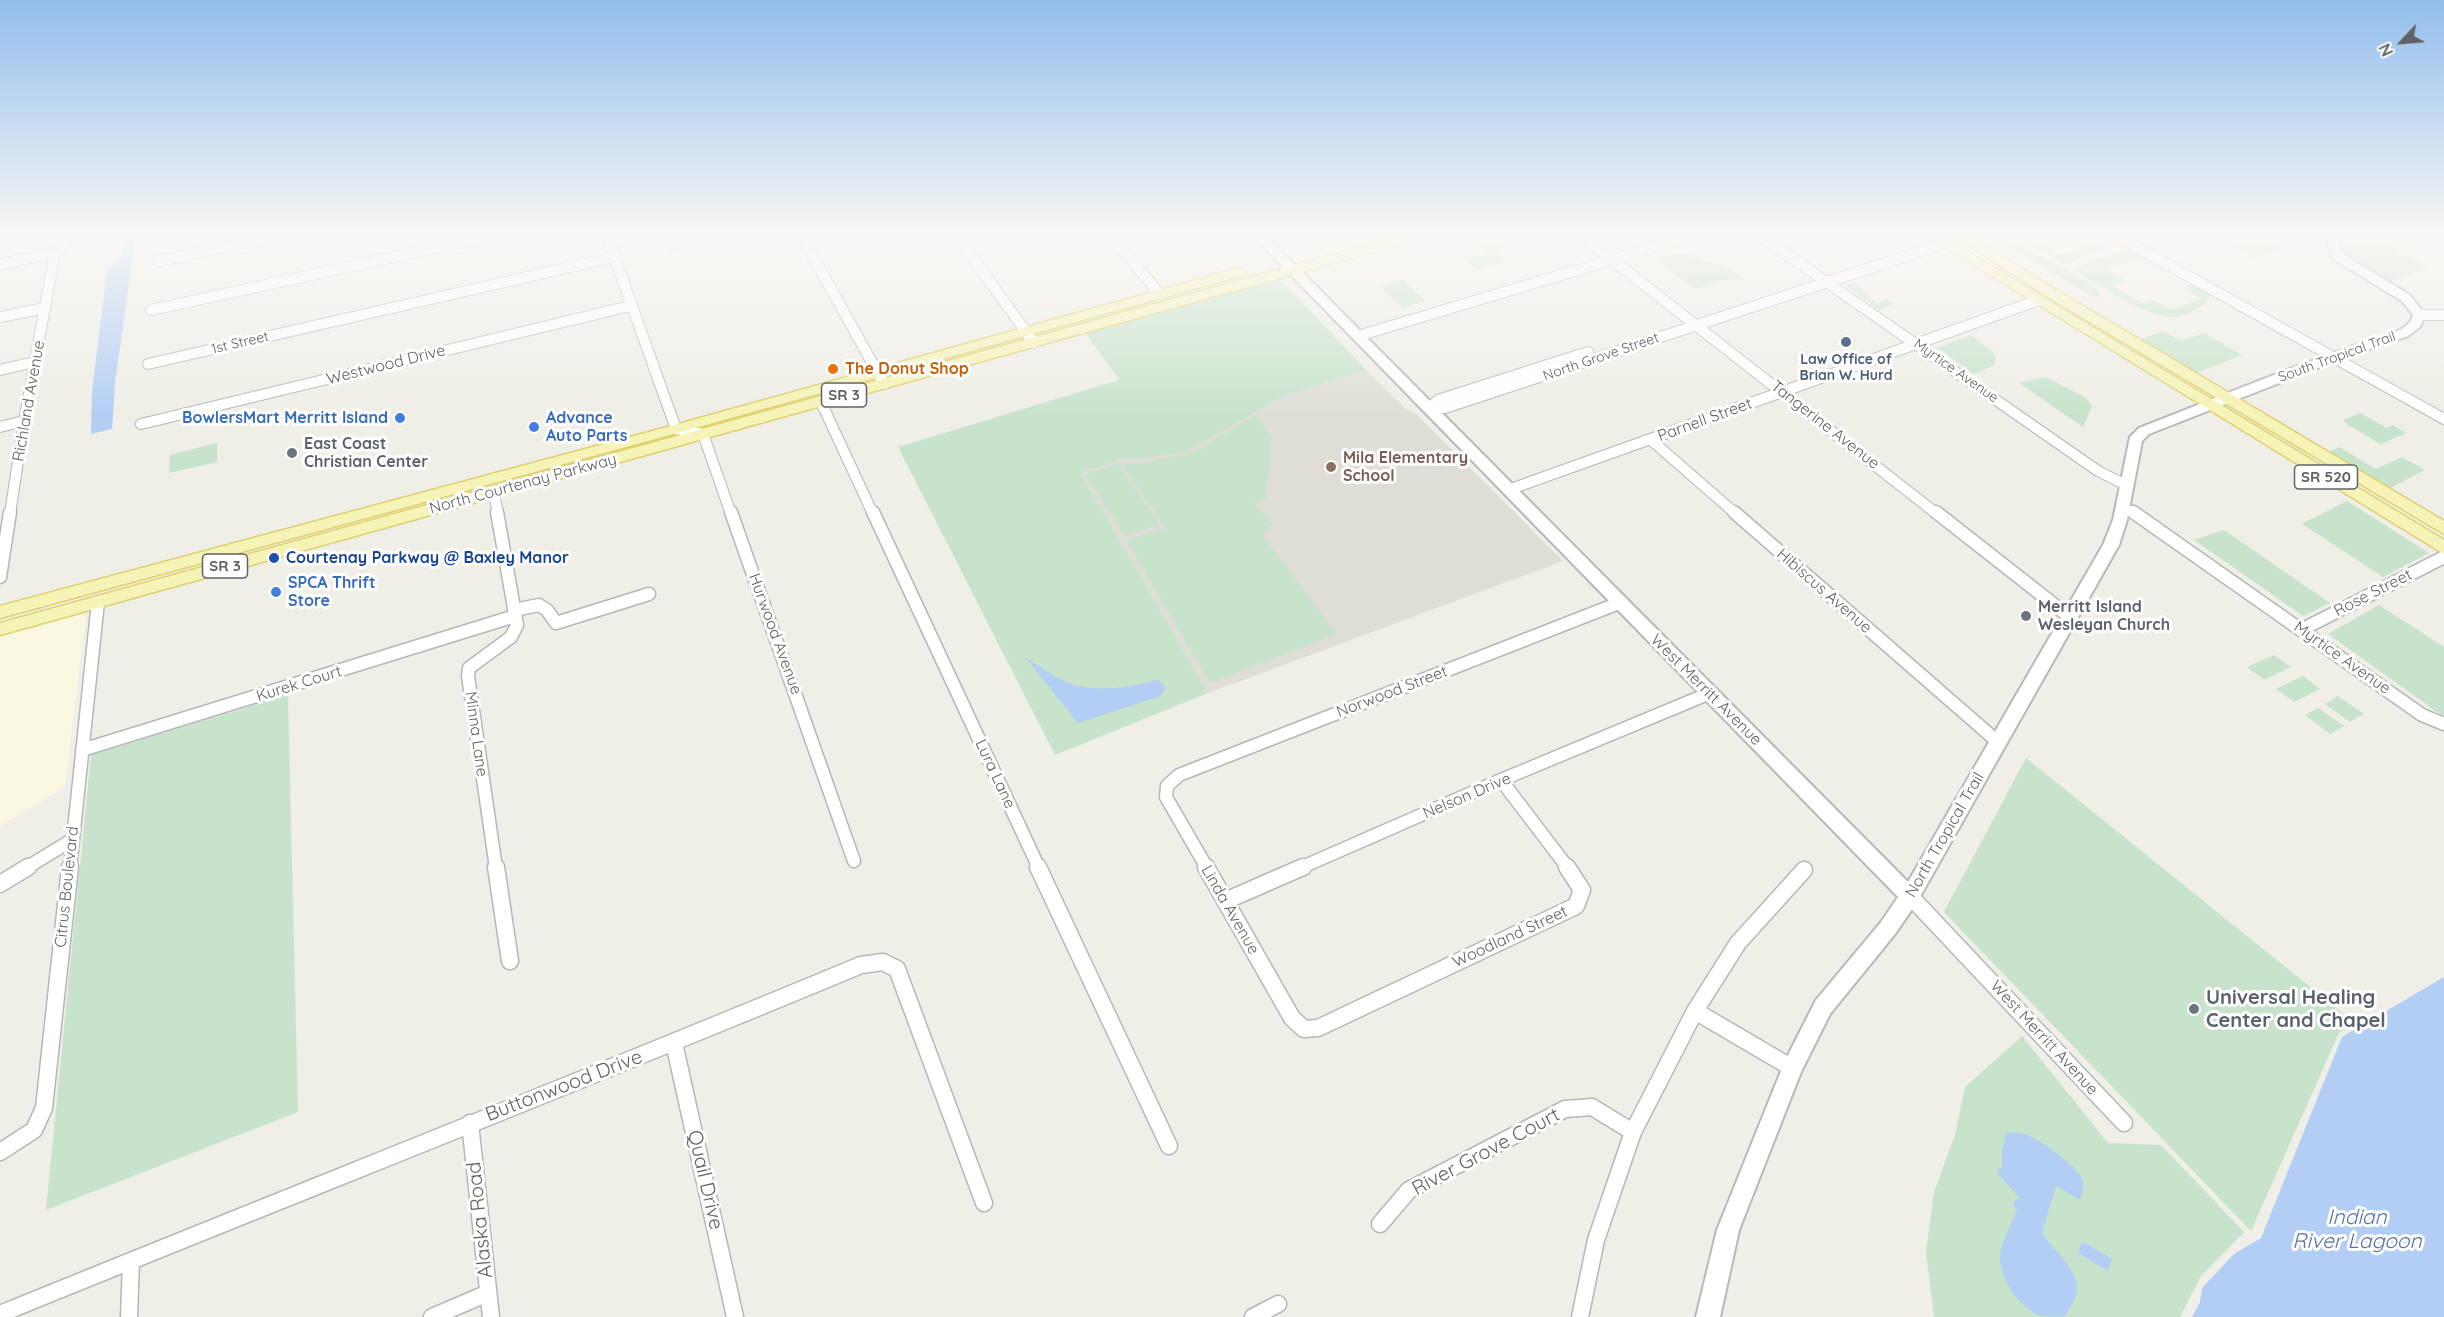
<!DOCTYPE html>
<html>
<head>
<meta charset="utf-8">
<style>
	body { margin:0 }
	#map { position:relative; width:2444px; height:1317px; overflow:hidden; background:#efeee7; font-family:Quicksand,sans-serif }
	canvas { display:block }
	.north { position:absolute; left:2372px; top:12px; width:60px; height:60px; -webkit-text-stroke:4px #fff; paint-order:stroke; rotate:244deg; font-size:16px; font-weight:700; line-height:24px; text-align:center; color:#5f6165 }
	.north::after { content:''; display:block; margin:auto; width:21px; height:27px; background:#5f6165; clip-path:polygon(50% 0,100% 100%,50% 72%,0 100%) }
</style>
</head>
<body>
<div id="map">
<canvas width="2444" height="1317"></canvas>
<div class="north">N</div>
</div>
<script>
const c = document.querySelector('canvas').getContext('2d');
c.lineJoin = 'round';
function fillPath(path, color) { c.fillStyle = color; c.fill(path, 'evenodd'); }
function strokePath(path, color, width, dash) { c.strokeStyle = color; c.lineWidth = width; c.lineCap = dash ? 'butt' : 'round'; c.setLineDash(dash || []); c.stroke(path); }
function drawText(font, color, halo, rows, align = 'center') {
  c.font = font + ' Quicksand,sans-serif'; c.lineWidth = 6; c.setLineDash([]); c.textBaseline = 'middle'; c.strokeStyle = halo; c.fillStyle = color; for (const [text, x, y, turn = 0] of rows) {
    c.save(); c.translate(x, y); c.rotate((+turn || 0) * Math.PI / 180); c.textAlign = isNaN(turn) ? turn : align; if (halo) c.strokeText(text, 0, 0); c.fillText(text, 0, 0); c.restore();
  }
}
fillPath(new Path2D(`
	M 77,614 L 86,615 L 65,787 L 0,826 L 0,636 Z`), '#faf7e1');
fillPath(new Path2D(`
	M 661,233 L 753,233 L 669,253 Z
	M 1366,370 L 1405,408 L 1418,416 L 1563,561 L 1208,693 L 1081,473 L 1126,458 L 1151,458 L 1203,443 L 1285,395 Z`), '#deddd6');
fillPath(new Path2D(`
	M 668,233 L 723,233 L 672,245 Z
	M 1496,233 L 1523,233 L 1530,239 L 1487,252 L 1479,245 L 1501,239 Z
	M 2019,233 L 2032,233 L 2028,236 L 2059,254 L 2113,237 L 2122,242 L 2064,265 L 2018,238 L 2017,234 Z
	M 2206,233 L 2285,233 L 2301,241 L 2255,259 Z
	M 2351,233 L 2362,233 L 2428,267 L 2390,282 L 2355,263 L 2339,249 L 2340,239 Z
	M 2006,239 L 2053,262 L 2097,288 L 2101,294 L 2098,297 L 2092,296 L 2004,244 L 2002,240 Z
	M 2135,249 L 2148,257 L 2150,260 L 2133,259 L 2105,268 L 2125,280 L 2112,286 L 2144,304 L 2154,300 L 2171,310 L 2201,299 L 2184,289 L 2191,285 L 2187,282 L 2190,282 L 2213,294 C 2180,333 2151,315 2114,294 C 2101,286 2085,279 2074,269 L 2119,251 Z
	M 1497,251 L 1507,260 L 1476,270 L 1465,260 Z
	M 1681,252 L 1731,269 L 1745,279 L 1725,280 L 1695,289 L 1655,259 Z
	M 1273,276 L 1284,283 L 1366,370 L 1285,395 L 1203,443 L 1181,452 L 1151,458 L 1126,458 L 1081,473 L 1208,693 L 1055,755 L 898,447 L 1119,380 L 1083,329 Z
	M 1403,280 L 1425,301 L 1402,308 L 1380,286 Z
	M 1854,283 L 1869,293 L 1866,295 L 1877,303 L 1888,299 L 1895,304 L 1879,310 L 1845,285 Z
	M 2164,331 L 2181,341 L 2204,333 L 2242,355 L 2196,373 L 2141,339 Z
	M 1971,335 L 1994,353 L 1996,359 L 1993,366 L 1974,374 L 1937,348 Z
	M 2045,377 L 2085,397 L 2092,406 L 2083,427 L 2019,383 Z
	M 2360,413 L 2387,428 L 2393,425 L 2406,433 L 2381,444 L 2348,425 L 2343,420 Z
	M 1256,415 L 1272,438 L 1266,498 L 1254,503 L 1273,524 L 1263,536 L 1337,634 L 1210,683 L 1126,540 L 1166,528 L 1122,464 L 1146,463 L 1197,451 Z
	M 217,443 L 217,462 L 169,473 L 170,455 Z
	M 2339,447 L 2376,469 L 2402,457 L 2425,470 L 2390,488 L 2328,452 Z
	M 1118,464 L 1159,524 L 1125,536 L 1085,474 Z
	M 2347,501 L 2429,553 L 2383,577 L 2302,524 Z
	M 2224,530 L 2330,603 L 2303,616 L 2194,540 Z
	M 2379,605 L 2444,647 L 2444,717 L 2328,634 Z
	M 2274,655 L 2291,667 L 2264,680 L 2247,667 Z
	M 2303,676 L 2320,689 L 2294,702 L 2276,689 Z
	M 288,695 L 298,1112 L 46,1210 L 91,755 Z
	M 2338,696 L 2364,714 L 2350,722 L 2325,704 Z
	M 2318,708 L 2344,726 L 2330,734 L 2305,715 Z
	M 2026,758 L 2355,1023 L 2339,1033 L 2251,1231 L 1944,912 Z
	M 2022,1036 L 2108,1143 L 2161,1145 L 2244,1232 L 2201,1276 L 2180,1317 L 1934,1317 L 1926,1252 L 1934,1192 L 1955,1135 L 1965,1087 Z`), '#c7e3cb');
fillPath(new Path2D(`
	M 125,233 L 140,233 L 136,234 L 115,383 L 112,429 L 91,434 L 92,392 L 107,270 L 123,254 Z
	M 1026,658 C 1038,665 1049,674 1062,680 C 1091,695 1128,687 1158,680 L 1166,687 L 1161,696 L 1078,723 Z
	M 2444,977 L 2444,1317 L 2192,1317 L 2200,1302 L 2202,1288 L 2234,1254 L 2261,1238 L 2342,1037 Z
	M 2006,1133 C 2012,1133 2019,1132 2025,1134 C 2040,1140 2073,1163 2081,1177 C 2085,1184 2083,1192 2080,1200 L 2056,1186 L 2042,1233 C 2064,1263 2094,1279 2065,1316 C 2056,1317 2046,1317 2038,1315 C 2018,1306 1998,1276 2000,1254 C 2002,1240 2012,1223 2017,1210 L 2013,1204 L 2019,1197 L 1998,1174 L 1998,1170 L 2002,1168 L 2002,1151 Z
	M 2082,1241 L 2112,1259 L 2108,1271 L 2078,1253 Z`), '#b2cef4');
const streetFar2 = new Path2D(`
	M 606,233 L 676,429 L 703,434 L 731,514
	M 800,233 L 884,384
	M 955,233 L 1034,343
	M 1108,233 L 1160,294
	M 1578,233 L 1937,514
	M 1756,233 L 2098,471 L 2128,486
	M 2111,233 L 2444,419
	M 159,261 L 290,233
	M 0,264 L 55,253
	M 151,310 L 504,233
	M 2419,315 L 2444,315
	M 0,317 L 45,308
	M 1358,336 L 1701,233
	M 148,364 L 614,257
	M 0,370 L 35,362
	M 821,402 L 873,514
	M 1430,407 L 1445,408 L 1931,248 L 1939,245 L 1941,241
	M 1430,407 L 1438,400 L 1588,352
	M 141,424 L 630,306
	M 0,427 L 24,421
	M 1650,439 L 1736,514
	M 1508,490 L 2036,301
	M 494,493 L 498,514
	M 2123,508 L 2136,514
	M 10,514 L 24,421 L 55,253 L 73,233`);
const streetFar1 = new Path2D(`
	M 731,512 L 854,861
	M 873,512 L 1039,868
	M 1734,512 L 1998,742
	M 1936,512 L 2071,618
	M 2133,512 L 2422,715 L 2444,724
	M 0,577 L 10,512
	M 514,610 L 539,605 L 547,610 L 556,623 L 649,594
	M 2301,630 L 2444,557
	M 82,750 L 515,616
	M 1501,780 L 1568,868
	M 26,868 L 72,840
	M 70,868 L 98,602
	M 496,868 L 468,676 L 469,668 L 511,637 L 517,625 L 497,512
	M 1207,868 L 1166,797 L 1167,786 L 1179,775 L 1619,603
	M 1300,868 L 1501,780 L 1710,693`);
const street = new Path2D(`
	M 496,867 L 510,961
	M 1038,867 L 1169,1146
	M 1206,867 L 1292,1018 L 1304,1029 L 1318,1028 L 1576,906 L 1582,890 L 1567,867
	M 0,884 L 28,867
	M 1910,896 L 2124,1123
	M 1225,901 L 1303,867
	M 1695,1011 L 1792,1068
	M 674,1043 L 735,1317
	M 470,1123 L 491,1317
	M 0,1152 L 34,1130 L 44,1108 L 70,867
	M 1380,1224 L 1409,1190 L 1565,1109 L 1592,1107 L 1633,1132
	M 0,1314 C 287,1197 575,1084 861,965 L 883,962 L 897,969 L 984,1203
	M 129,1317 L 131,1261
	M 432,1317 L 488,1293
	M 1253,1317 L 1278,1304
	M 1580,1317 L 1596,1240 L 1633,1132 L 1695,1011 L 1738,943 L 1804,870`);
const secondary = new Path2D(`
	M 1250,233 L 1263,233 L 1908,882 L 2103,545 L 2113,520 L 2130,437 L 2139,428 C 2216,398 2293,366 2371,340 C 2385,335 2409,332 2413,315 L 2402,301 L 2335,260 L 2327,245 L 2332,233 L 2345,233 L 2339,242 L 2343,254 L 2410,295 L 2425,315 L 2420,327 L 2408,336 L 2338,360 L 2149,434 L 2142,441 L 2127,520 L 2119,545 L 1917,902 L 1895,934 L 1830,1014 L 1801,1072 L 1739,1230 L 1720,1317 L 1696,1317 L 1717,1230 L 1785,1061 L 1816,1000 L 1881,922 L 1898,897 Z`);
const primary = new Path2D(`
	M 1411,233 L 1432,233 L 1431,236 L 0,635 L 0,623 Z
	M 1922,233 L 1937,233 L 2444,540 L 2444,554 Z
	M 1950,233 L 1965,233 L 2058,291 L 2444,521 L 2444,534 L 2048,297 Z
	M 1239,268 L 1246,272 L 1244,275 L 681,432 L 0,618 L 0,606 L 671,426 Z`);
strokePath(streetFar2, '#b4b6ba', 12);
strokePath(streetFar1, '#b4b6ba', 15);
strokePath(street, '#b4b6ba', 19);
strokePath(secondary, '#b6b8bc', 4);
strokePath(primary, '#dfd070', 3);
strokePath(streetFar2, '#fff', 10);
strokePath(streetFar1, '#fff', 12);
strokePath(street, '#fff', 16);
fillPath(secondary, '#fff');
fillPath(primary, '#f5f3b6');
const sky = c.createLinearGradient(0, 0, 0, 417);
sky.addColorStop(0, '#92beed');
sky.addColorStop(0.56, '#f8f7f4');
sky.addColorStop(1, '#f8f7f400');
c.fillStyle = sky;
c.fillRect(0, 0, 2444, 417);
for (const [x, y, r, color] of [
	[1846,342,6,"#5c6f8a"],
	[833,369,6,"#e8710a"],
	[400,418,6,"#3f7fe0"],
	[534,427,6,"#3f7fe0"],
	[292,453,6,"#6b7280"],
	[1331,467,6,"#8d6e63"],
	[274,558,6,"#1a4fb4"],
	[276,592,6,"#3f7fe0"],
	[2026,616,6,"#6b7280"],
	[2194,1009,6,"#6b7280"]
]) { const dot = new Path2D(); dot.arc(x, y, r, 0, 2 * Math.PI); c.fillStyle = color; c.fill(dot); strokePath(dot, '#fff', 2); }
drawText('14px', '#5f6165', '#fff', [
	["1st Street",240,343,-13],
	["North Grove Street",1601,357,-19],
	["South Tropical Trail",2337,357,-20],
	["Myrtice Avenue",1956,371,35]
]);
drawText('bold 14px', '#4e5e75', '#fff', [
	["Law Office of",1846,360],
	["Brian W. Hurd",1846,376]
]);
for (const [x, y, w] of [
	[844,395,45],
	[2326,477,63],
	[225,566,45]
]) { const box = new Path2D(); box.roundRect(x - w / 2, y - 12, w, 24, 4.5); c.fillStyle = '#fff'; c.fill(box); strokePath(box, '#5f6165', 1.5); }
drawText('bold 15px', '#5f6165', null, [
	["SR 3",844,395],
	["SR 520",2326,477],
	["SR 3",225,566]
]);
drawText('16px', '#5f6165', '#fff', [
	["Westwood Drive",386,365,-14],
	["Richland Avenue",29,401,-80],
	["Parnell Street",1705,420,-20],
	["Tangerine Avenue",1825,425,38],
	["North Courtenay Parkway",523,484,-15],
	["Hibiscus Avenue",1824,591,41],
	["Rose Street",2373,593,-27],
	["Hurwood Avenue",775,634,70],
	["Myrtice Avenue",2342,658,35],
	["Kurek Court",299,684,-17],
	["West Merritt Avenue",1706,690,45],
	["Norwood Street",1392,692,-21],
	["Minna Lane",476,734,82],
	["Lura Lane",995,774,65],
	["Nelson Drive",1467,796,-23],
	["North Tropical Trail",1945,835,-60],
	["Citrus Boulevard",67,887,-84],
	["Linda Avenue",1230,910,60],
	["Woodland Street",1510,937,-25],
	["West Merritt Avenue",2044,1038,47]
]);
drawText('bold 16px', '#c56008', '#fff', [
	["The Donut Shop",845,369]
], 'left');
drawText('bold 16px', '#366cbe', '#fff', [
	["BowlersMart Merritt Island",388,418,"right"],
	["Advance",546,418],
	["Auto Parts",546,436],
	["SPCA Thrift",288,583],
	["Store",288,601]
], 'left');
drawText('bold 16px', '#5b616d', '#fff', [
	["East Coast",304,444],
	["Christian Center",304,462],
	["Merritt Island",2038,607],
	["Wesleyan Church",2038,625]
], 'left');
drawText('bold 16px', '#785e54', '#fff', [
	["Mila Elementary",1343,458],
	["School",1343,476]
], 'left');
drawText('bold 16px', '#164399', '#fff', [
	["Courtenay Parkway @ Baxley Manor",286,558]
], 'left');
drawText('bold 20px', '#5b616d', '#fff', [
	["Universal Healing",2206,998],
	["Center and Chapel",2206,1021]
], 'left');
drawText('20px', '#5f6165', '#fff', [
	["Buttonwood Drive",564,1086,-21],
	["River Grove Court",1486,1152,-28],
	["Quail Drive",705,1180,77],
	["Alaska Road",480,1220,-96]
]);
drawText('italic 21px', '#5473ad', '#fff', [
	["Indian",2357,1218],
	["River Lagoon",2357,1242]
]);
</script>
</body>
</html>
